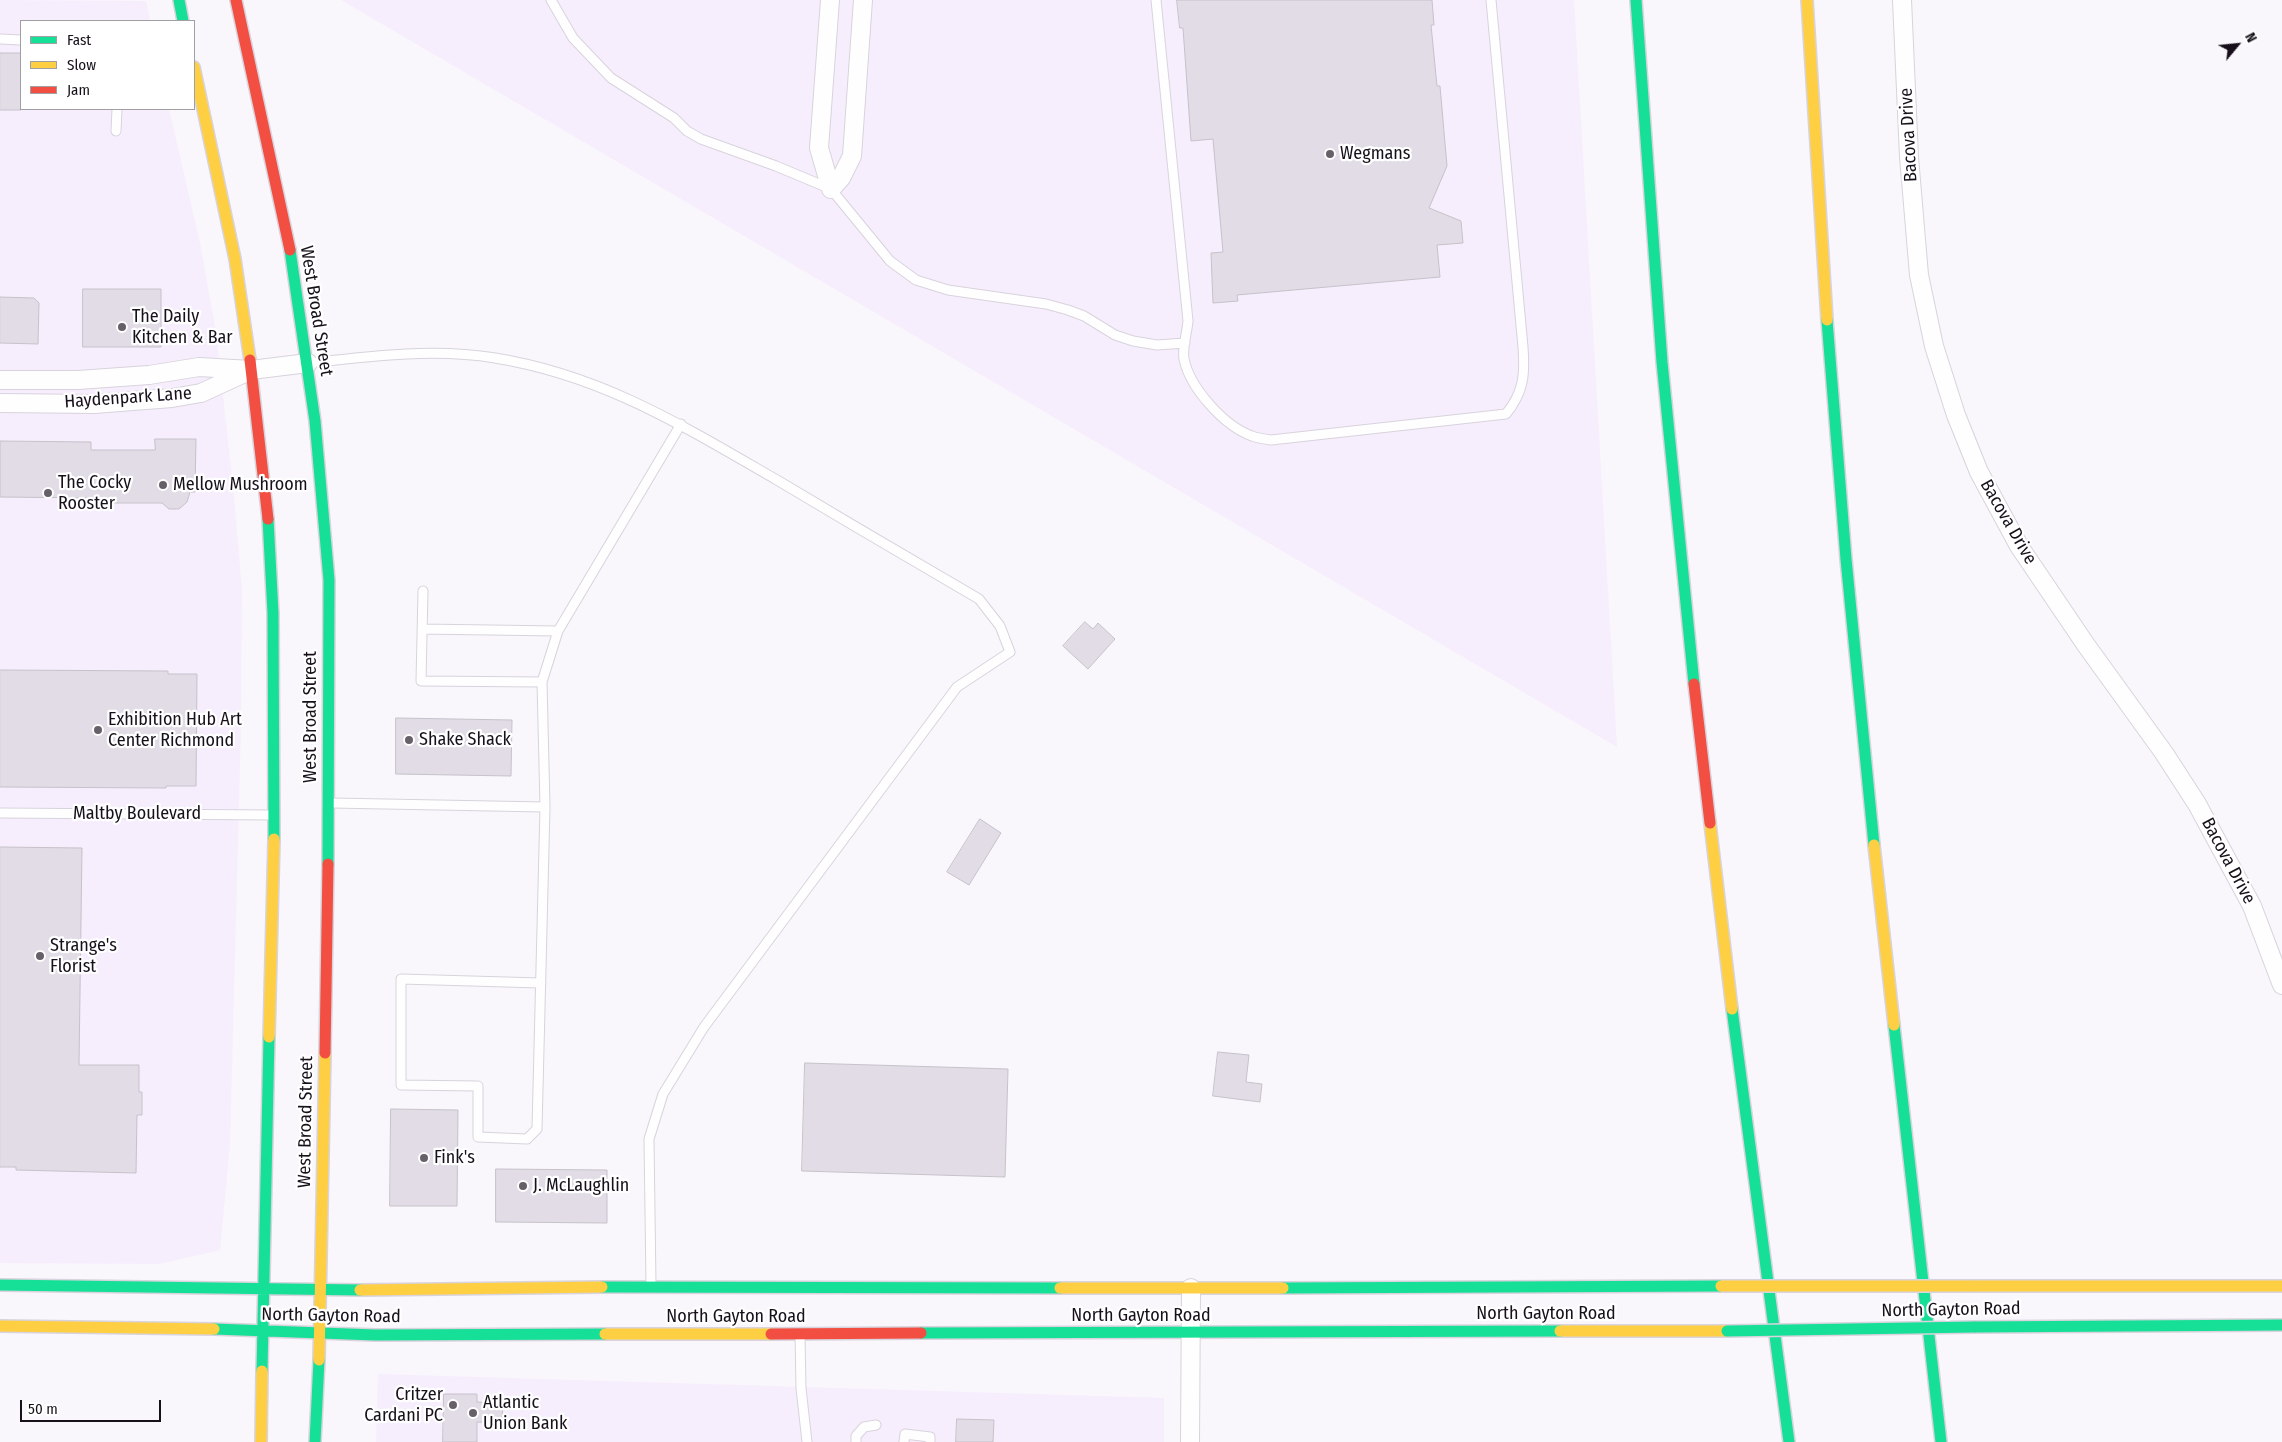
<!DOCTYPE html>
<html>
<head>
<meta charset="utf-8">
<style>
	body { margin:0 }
	#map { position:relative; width:2282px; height:1442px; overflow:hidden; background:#f9f6fc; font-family:"Fira Sans Condensed",sans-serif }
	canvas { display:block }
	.legend { position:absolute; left:20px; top:20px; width:175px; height:90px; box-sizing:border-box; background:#fff; border:1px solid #a29fa3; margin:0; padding:6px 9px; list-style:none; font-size:15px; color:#17101a }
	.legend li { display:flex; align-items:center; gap:10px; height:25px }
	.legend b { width:25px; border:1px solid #a29fa3 }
	.north { position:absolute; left:2212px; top:20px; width:50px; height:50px; -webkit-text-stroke:4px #fff; paint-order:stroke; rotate:62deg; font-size:14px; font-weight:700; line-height:20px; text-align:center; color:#17101a }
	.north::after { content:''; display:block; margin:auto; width:18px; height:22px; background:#17101a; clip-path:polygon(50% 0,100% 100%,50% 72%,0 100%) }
	.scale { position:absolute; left:20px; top:1400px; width:141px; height:22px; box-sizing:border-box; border:2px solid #17101a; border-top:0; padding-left:6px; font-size:15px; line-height:18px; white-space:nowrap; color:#17101a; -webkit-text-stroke:4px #fff; paint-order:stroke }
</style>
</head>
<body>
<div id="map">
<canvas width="2282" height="1442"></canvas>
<ul class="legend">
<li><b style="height:6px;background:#16e098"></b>Fast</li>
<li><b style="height:6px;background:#ffcf43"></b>Slow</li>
<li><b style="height:6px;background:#f24e42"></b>Jam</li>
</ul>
<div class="north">N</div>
<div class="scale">50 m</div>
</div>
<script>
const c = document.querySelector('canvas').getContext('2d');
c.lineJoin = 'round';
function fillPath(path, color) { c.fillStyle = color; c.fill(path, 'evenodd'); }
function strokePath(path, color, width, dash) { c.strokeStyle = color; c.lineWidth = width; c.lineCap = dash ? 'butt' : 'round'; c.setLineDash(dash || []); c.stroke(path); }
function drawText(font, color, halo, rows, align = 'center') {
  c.font = font + ' "Fira Sans Condensed",sans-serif'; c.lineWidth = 4.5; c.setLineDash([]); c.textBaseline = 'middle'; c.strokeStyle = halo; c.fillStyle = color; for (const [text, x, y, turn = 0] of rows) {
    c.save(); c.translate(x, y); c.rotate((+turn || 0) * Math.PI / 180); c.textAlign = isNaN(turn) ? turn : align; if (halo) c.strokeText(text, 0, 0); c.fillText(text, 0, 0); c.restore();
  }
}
fillPath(new Path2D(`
	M 0,0 L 146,1 L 150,21 L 21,21 L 21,109 L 169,109 L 200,243 L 216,332 L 233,486 L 242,590 L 241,725 L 230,1144 L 220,1250 L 159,1264 L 0,1263 Z
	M 341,0 L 1574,0 L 1617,747 Z
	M 378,1374 L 1164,1398 L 1164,1442 L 376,1442 Z`), '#f7eefd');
const building = new Path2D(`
	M 1177,0 L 1432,0 L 1434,25 L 1431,25 L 1437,86 L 1440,86 L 1447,166 L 1429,208 L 1461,221 L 1463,243 L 1437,245 L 1440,277 L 1237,295 L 1238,301 L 1213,303 L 1211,253 L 1223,252 L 1213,139 L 1191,141 L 1183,28 L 1180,28 Z
	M 0,53 L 21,53 L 21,110 L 0,110 Z
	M 83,289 L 161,289 L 161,347 L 83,347 Z
	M 0,297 L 34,298 L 39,303 L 38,344 L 0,343 Z
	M 155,439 L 196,439 L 195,492 L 190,492 L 187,502 L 179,509 L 169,509 L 162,503 L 92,503 L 92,498 L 0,497 L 0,441 L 91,442 L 91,450 L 155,450 Z
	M 1085,622 L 1093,629 L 1098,623 L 1115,639 L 1088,669 L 1063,646 Z
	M 0,670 L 168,671 L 168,674 L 197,674 L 196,786 L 166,786 L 166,788 L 0,787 Z
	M 396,718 L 512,720 L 511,776 L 396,774 Z
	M 980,819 L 1001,833 L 969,885 L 947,872 Z
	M 0,847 L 82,848 L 79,1065 L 139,1065 L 139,1092 L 142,1092 L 142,1115 L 137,1115 L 136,1173 L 16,1170 L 16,1167 L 0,1167 Z
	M 1218,1052 L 1249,1055 L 1246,1082 L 1262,1084 L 1260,1102 L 1213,1096 Z
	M 805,1063 L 1008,1069 L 1005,1177 L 802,1171 Z
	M 391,1109 L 458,1110 L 457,1206 L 390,1206 Z
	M 496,1169 L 607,1170 L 607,1223 L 496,1222 Z
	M 444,1394 L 477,1394 L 477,1402 L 503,1403 L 502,1423 L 477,1422 L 477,1442 L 443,1442 Z
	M 957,1419 L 994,1420 L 993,1442 L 956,1442 Z`);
fillPath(building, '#e1dce5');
strokePath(building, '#c6c2ca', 1);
const lane = new Path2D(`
	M 551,0 L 573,38 L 611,78 L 674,118 L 687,131 L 701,139 L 776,166 L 831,189 L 890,261 L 916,280 L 948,290 L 1046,304 L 1068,310 L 1084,316 L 1115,335 L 1133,341 L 1157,345 L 1185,343
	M 1156,0 L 1188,321 C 1187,333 1182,348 1184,359 C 1190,388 1224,426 1252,436 C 1257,438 1264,439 1271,440 L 1506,414 C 1524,392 1525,374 1523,347 L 1491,0
	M 0,39 L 21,40
	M 116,131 L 117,109
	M 310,363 C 371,356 434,348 495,358 C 602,375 685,427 777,480 C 844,520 912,560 979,599 L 1000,626 L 1010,652 L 957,687 L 704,1027 L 663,1094 L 649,1139 L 651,1285
	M 423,591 L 421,681 L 542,682
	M 422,629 L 558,631
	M 332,803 L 545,807 L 537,1129 L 527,1139 L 478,1137 L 478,1086 L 401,1085 L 401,979 L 541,983
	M 545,807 L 542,682 L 558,631 L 681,424
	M 0,813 L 272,815
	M 800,1335 L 801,1388 L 807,1442
	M 856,1442 L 856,1436 L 864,1427 L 876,1425
	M 904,1442 L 905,1434 L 930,1437 L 930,1442`);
const street = new Path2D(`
	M 830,0 L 819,148 L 831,189
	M 1902,0 L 1909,157 L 1919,275 L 1934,346 L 1956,415 L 1979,472 L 2019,546 L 2086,645 L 2164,753 L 2197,804 L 2252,906 L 2282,985
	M 831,189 L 841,178 L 852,156 L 863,0
	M 0,380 L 78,380 L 149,375 L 199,367 L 251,370 L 308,363
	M 0,403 L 94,404 L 172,398 L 201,393 L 249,371
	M 1190,1442 L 1191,1288`);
const fast = new Path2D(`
	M 179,0 L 183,21
	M 1636,0 L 1662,362 L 1694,684
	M 290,250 L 315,421 L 329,580 L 328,864
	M 1827,320 L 1846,559 L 1874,845
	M 268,519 L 273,613 L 274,839
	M 1732,1009 L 1789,1442
	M 1894,1025 L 1941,1442
	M 0,1285 L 360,1290
	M 602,1287 L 1060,1288
	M 1283,1288 L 1721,1286
	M 1974,1327 L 2282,1325
	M 214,1329 L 375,1335 L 605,1334
	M 921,1333 L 1560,1331
	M 262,1371 L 269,1037
	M 315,1442 L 319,1360`);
const slow = new Path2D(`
	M 1807,0 L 1827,320
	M 194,67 L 235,259 L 250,360
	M 1710,823 L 1732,1009
	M 1874,845 L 1894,1025
	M 269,1037 L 274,839
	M 1970,1286 L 2282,1286
	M 1060,1288 L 1283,1288
	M 360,1290 L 602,1287
	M 0,1326 L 214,1329
	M 1560,1331 L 1727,1331
	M 605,1334 L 771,1334
	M 319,1360 L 325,1053
	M 261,1442 L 262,1371`);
const jam = new Path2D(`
	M 236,0 L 290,250
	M 250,360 L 268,519
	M 1694,684 L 1710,823
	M 325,1053 L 328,864
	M 771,1334 L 921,1333`);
strokePath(lane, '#d8d3dc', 11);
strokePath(street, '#d8d3dc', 20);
strokePath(fast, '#d8d3dc', 14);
strokePath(slow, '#d8d3dc', 14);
strokePath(jam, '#d8d3dc', 14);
strokePath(lane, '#fefeff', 9);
strokePath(street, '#fefeff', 18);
strokePath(fast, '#16e098', 11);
strokePath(slow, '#ffcf43', 11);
strokePath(jam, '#f24e42', 11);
const fastBridge = new Path2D(`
	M 1727,1331 L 1974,1327`);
const slowBridge = new Path2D(`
	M 1721,1286 L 1970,1286`);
strokePath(fastBridge, '#d8d3dc', 14, []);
strokePath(slowBridge, '#d8d3dc', 14, []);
strokePath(fastBridge, '#16e098', 11);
strokePath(slowBridge, '#ffcf43', 11);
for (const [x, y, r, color] of [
	[1330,154,5,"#666069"],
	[122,327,5,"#666069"],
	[163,485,5,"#666069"],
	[48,493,5,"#666069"],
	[98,730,5,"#666069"],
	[409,740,5,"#666069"],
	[40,956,5,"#666069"],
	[424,1158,5,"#666069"],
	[523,1186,5,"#666069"],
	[453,1405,5,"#666069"],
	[473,1413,5,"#666069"]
]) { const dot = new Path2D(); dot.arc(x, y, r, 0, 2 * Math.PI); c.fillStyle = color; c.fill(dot); strokePath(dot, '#fff', 2); }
drawText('18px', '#17101a', '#fff', [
	["Bacova Drive",1909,135,-93],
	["West Broad Street",316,311,81],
	["Haydenpark Lane",128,398,-4],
	["Bacova Drive",2008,522,60],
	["West Broad Street",311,717,-90],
	["Maltby Boulevard",137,814],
	["Bacova Drive",2228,861,62],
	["West Broad Street",306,1122,-89],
	["North Gayton Road",1951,1310,-1],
	["North Gayton Road",1546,1314],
	["North Gayton Road",331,1316,1],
	["North Gayton Road",1141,1316],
	["North Gayton Road",736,1317]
]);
drawText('18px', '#17101a', '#fff', [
	["Wegmans",1340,154],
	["The Daily",132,317],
	["Kitchen & Bar",132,338],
	["The Cocky",58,483],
	["Rooster",58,504],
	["Mellow Mushroom",173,485],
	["Exhibition Hub Art",108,720],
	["Center Richmond",108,741],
	["Shake Shack",419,740],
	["Strange's",50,946],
	["Florist",50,967],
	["Fink's",434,1158],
	["J. McLaughlin",533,1186],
	["Critzer",443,1395,"right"],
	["Cardani PC",443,1416,"right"],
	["Atlantic",483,1403],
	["Union Bank",483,1424]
], 'left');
</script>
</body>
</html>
